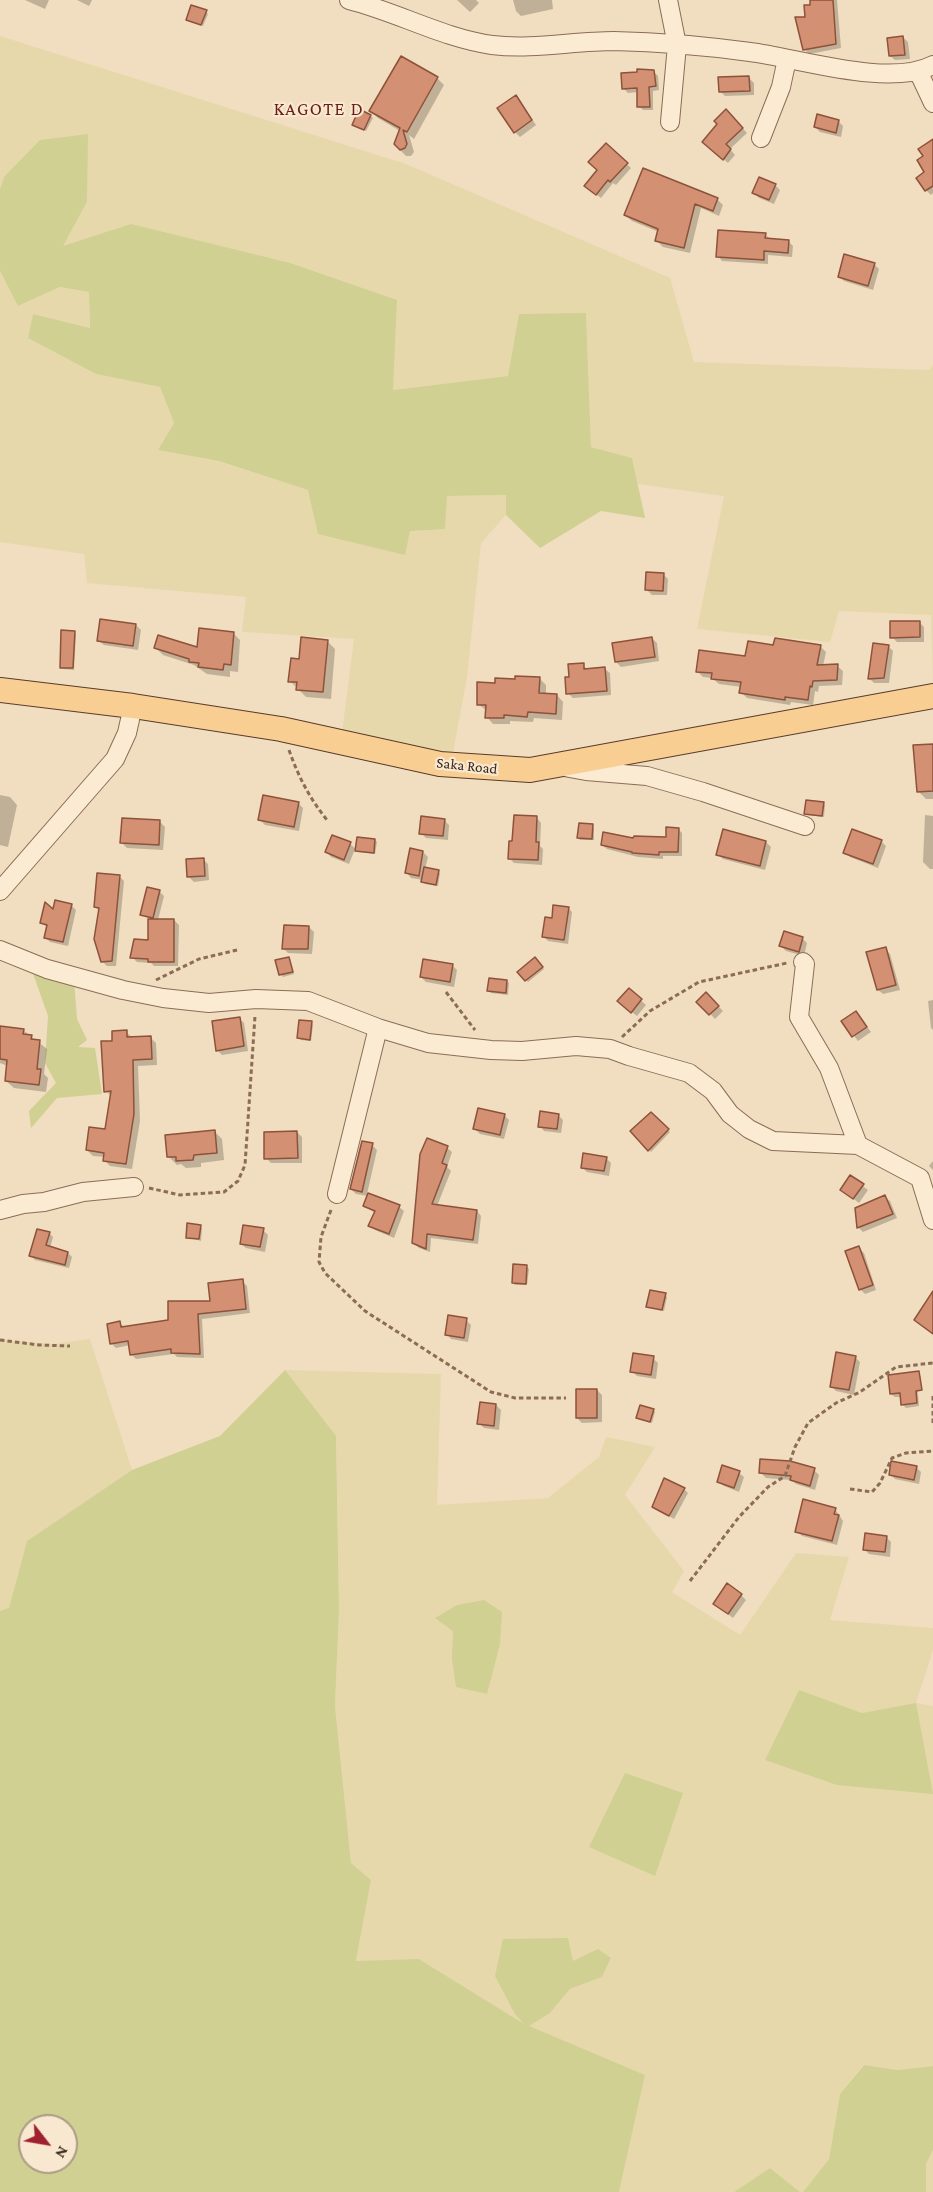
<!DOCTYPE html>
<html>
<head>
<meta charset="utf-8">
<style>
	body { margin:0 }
	#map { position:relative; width:933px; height:2192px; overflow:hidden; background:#f1ddbf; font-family:"Crimson Pro",serif }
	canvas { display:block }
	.north { position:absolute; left:18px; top:2114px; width:60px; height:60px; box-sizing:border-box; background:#f8e8cf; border:2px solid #ac9b87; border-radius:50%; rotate:121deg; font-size:16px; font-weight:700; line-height:24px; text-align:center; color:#3a271c }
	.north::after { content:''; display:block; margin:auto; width:21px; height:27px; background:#9f212f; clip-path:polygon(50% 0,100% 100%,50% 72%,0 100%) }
</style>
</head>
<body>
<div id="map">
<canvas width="933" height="2192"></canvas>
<div class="north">N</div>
</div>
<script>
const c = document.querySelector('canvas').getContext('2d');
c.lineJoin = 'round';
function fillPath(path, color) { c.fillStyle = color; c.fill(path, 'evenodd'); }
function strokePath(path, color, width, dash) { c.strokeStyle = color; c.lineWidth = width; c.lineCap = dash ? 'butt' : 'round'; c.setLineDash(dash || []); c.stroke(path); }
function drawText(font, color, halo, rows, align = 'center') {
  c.font = font + ' "Crimson Pro",serif'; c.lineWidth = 4.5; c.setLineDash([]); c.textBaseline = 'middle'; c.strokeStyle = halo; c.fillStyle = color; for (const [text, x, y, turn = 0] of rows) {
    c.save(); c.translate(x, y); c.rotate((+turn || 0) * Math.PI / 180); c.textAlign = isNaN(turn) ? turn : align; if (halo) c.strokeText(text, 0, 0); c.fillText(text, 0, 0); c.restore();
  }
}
fillPath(new Path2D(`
	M 0,36 L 406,164 L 670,278 L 694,362 L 929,370 L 933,365 L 933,685 L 931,615 L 839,611 L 830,642 L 697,629 L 724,496 L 638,484 L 632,458 L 591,447 L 586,313 L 508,376 L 393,390 L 62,247 L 87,202 L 4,177 L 0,189 Z
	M 0,271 L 18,306 L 60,287 L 89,292 L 90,328 L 33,314 L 29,338 L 96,374 L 160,387 L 174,423 L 158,450 L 219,461 L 308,490 L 410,531 L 447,496 L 506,495 L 506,515 L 481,543 L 467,677 L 453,753 L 342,733 L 354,639 L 242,632 L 246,597 L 87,583 L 84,554 L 0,542 Z
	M 90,1339 L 132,1470 L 27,1541 L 9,1609 L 0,1611 L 0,1340 L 53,1344 Z
	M 285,1370 L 441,1374 L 437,1505 L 548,1498 L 599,1457 L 606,1437 L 655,1447 L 625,1495 L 684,1571 L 672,1592 L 740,1635 L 796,1553 L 849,1557 L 830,1620 L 933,1628 L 933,1650 L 916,1703 L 933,1706 L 933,2066 L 898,2070 L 863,2065 L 840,2094 L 829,2159 L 803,2192 L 800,2192 L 770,2168 L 734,2192 L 619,2192 L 645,2075 L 528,2027 L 419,1959 L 356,1962 L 371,1880 L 351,1863 L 335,1706 L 339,1611 L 336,1437 ZM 799,1691 L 862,1713 L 916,1704 L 765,1760 ZM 611,1959 L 602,1977 L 570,1989 L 550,2013 L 515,2014 Z
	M 933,2150 L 933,2192 L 926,2192 L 926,2164 Z`), '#e7d8ac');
fillPath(new Path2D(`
	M 88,134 L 87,202 L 63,246 L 131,224 L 290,263 L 397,300 L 393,390 L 508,376 L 519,314 L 586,313 L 591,447 L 632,458 L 645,518 L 601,511 L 540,548 L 506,515 L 506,495 L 447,496 L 445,529 L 410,531 L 405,555 L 318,534 L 308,490 L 219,461 L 158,450 L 174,423 L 160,387 L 96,374 L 28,338 L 33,314 L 90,328 L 89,292 L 60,287 L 18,306 L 0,271 L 0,189 L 4,177 L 40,140 Z
	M 30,965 L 74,981 L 77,1019 L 87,1040 L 78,1047 L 95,1048 L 102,1094 L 57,1098 L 31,1128 L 29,1111 L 56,1083 L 45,1063 L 48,1016 Z
	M 285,1370 L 336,1436 L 339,1611 L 335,1706 L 351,1863 L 371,1880 L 356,1961 L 419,1959 L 524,2024 L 515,2014 L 495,1976 L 503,1939 L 568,1938 L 573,1961 L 598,1949 L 611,1958 L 602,1977 L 570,1989 L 550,2013 L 529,2026 L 645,2075 L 619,2192 L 0,2192 L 0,1611 L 9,1608 L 27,1541 L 132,1470 L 220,1436 ZM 30,2126 L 66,2126 L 66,2162 L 30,2162 Z
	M 484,1600 L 502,1612 L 500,1644 L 487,1694 L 456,1687 L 452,1659 L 453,1631 L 435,1618 L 457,1605 Z
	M 799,1690 L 862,1713 L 916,1703 L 933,1794 L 837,1785 L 765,1760 Z
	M 625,1773 L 683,1793 L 655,1876 L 589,1847 Z
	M 864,2065 L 898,2070 L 933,2066 L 933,2150 L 926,2164 L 926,2192 L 803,2192 L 829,2159 L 840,2094 Z
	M 770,2168 L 800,2192 L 734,2192 Z`), '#cfd092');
fillPath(new Path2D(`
	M 25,0 L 49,0 L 45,9 Z
	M 77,0 L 92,0 L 89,6 Z
	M 457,0 L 476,0 L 479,3 L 470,12 Z
	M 513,0 L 552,0 L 553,9 L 521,16 L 516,11 Z
	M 812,0 L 837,0 L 841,48 L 809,54 L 804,49 L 807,19 L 812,6 Z
	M 206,12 L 208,14 L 203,26 L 187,20 Z
	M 903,37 L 908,42 L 910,59 L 895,60 L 890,56 Z
	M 654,72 L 658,76 L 659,90 L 653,91 L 653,110 L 643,110 L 639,106 L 639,92 L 628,93 L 623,88 Z
	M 437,78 L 444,85 L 414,139 L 409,135 L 414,152 L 411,156 L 406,156 L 398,148 L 400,131 L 378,118 L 371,111 Z
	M 749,78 L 754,83 L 754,95 L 725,96 L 720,91 Z
	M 520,102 L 536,125 L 520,137 L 515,132 Z
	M 726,111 L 747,133 L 730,149 L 735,155 L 728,163 L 709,147 Z
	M 371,116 L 373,118 L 366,131 L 354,125 Z
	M 838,121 L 843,126 L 841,137 L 820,132 L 815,127 Z
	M 606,145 L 631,168 L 616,185 L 613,183 L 601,198 L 590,190 L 599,170 Z
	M 933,146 L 933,193 L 931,195 L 926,190 L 926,173 Z
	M 775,185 L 780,190 L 774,204 L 759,198 L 754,193 Z
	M 717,199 L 723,205 L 719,216 L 701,208 L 690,253 L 663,247 L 657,241 L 659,232 L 632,221 L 625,215 Z
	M 765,234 L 770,239 L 788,241 L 793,246 L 792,257 L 768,255 L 768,264 L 722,261 L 718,256 Z
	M 874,264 L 879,269 L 873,290 L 844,281 L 839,276 Z
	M 663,574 L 668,579 L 667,595 L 652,595 L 647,590 Z
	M 919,622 L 924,627 L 924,642 L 897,642 L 892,637 Z
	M 136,625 L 141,630 L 138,650 L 104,645 L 99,641 Z
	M 74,632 L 76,634 L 74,670 L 63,669 L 61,667 Z
	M 233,633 L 240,640 L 238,672 L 230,671 L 230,677 L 207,674 L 194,665 L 163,655 L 156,648 L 198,649 Z
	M 652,638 L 657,643 L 659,661 L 621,667 L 616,662 Z
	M 327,641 L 335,649 L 331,699 L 306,697 L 290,681 L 300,661 Z
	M 775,646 L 820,646 L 826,652 L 823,666 L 837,666 L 843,671 L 842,685 L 819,686 L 818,692 L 815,691 L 813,705 L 791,702 L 790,705 L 747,698 L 741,692 L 742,687 L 719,684 L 712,678 L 703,677 L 697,671 L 746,657 Z
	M 888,646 L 893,651 L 889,683 L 874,683 L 869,678 Z
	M 583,665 L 588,670 L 605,669 L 610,673 L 611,695 L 573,698 L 568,693 L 571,678 Z
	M 540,679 L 546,685 L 546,695 L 557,695 L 563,702 L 562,720 L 534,718 L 533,722 L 510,721 L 510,724 L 493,724 L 487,717 L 487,711 L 478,704 L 497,684 Z
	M 933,745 L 933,799 L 926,799 L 918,791 Z
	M 0,795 L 10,797 L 17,805 L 8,847 L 0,845 Z
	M 298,803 L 303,808 L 299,831 L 265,825 L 260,820 Z
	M 823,803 L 825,805 L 824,817 L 808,815 L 806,813 Z
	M 925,815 L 933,816 L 933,869 L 930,869 L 923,862 Z
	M 537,818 L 541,823 L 540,846 L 543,849 L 542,865 L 514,863 L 509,858 L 514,843 Z
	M 444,820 L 449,825 L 448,840 L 426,838 L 421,833 Z
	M 160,822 L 165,827 L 163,850 L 127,848 L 122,843 Z
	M 592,826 L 594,828 L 594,840 L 580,840 L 578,838 Z
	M 678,829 L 682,833 L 682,856 L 663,856 L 663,859 L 638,857 L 607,849 L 602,845 L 635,840 L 667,839 Z
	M 375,840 L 377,842 L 375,854 L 359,852 L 355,849 L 349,864 L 331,857 L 327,852 L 350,844 L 357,850 Z
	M 881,841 L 886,846 L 878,868 L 850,857 L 845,852 Z
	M 766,842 L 771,847 L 765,870 L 723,859 L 718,854 Z
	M 423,852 L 428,857 L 425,869 L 440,873 L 438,886 L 425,884 L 423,880 L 411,878 L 407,873 Z
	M 203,859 L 208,864 L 209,880 L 194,882 L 189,877 Z
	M 119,876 L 124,881 L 116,966 L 107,966 L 102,961 L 100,911 L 95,907 Z
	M 159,891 L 164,896 L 158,920 L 174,920 L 179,925 L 178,966 L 154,966 L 151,963 L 137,962 L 132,957 L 150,942 L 150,920 L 142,914 Z
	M 71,905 L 76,910 L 68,946 L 50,942 L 45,937 L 48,928 L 41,922 L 54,912 Z
	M 568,908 L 572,912 L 568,944 L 548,941 L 544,937 L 553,919 Z
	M 309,927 L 314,932 L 312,954 L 288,953 L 283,948 Z
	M 802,938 L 807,943 L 804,956 L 786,951 L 781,946 Z
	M 885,949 L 890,954 L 900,990 L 883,994 L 878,990 Z
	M 288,958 L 294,974 L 283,977 L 281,975 Z
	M 535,959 L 544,969 L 528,982 L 519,972 Z
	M 452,965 L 457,970 L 454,987 L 426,982 L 421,977 Z
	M 507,981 L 509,983 L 508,995 L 491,993 L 489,991 Z
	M 629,990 L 646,1005 L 637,1016 L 624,1006 Z
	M 706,994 L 723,1011 L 715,1019 L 699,1002 Z
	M 933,1000 L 933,1030 L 931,1028 L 928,1001 Z
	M 856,1012 L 871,1032 L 858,1041 L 843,1021 Z
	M 239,1018 L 244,1023 L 248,1051 L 222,1055 L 217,1050 Z
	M 311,1023 L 313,1025 L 311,1041 L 301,1040 L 299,1038 Z
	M 0,1028 L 23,1030 L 47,1049 L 44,1074 L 48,1078 L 46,1092 L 14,1088 L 6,1081 L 8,1066 L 0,1063 Z
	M 126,1032 L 133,1038 L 150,1037 L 156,1043 L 157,1065 L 138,1066 L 140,1121 L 132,1169 L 110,1166 L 104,1160 L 105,1157 L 93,1156 L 87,1150 L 106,1131 L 112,1097 L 106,1091 L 114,1042 Z
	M 651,1114 L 670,1132 L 651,1152 L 632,1131 Z
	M 504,1115 L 509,1120 L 504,1139 L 480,1134 L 475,1129 Z
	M 558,1115 L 563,1120 L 561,1133 L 544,1131 L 540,1126 Z
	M 214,1131 L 222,1139 L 224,1160 L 201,1163 L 201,1167 L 186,1168 L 181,1164 L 177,1165 L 169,1157 Z
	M 297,1132 L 302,1137 L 302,1163 L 271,1163 L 266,1158 Z
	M 372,1145 L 377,1150 L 367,1194 L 399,1207 L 404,1211 L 394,1238 L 375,1230 L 370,1226 L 375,1213 L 365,1206 L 368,1196 L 356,1194 L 351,1189 Z
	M 447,1148 L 452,1152 L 447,1167 L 451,1171 L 437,1206 L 477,1211 L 481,1216 L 478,1244 L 431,1238 L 430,1252 L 419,1248 L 414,1243 Z
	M 606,1158 L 611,1163 L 609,1176 L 587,1172 L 582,1167 Z
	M 933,1161 L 933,1170 L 929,1166 Z
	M 851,1177 L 868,1190 L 859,1203 L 842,1190 Z
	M 885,1197 L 890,1201 L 897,1218 L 863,1232 L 858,1227 Z
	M 200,1226 L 202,1228 L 201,1241 L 187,1237 Z
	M 263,1230 L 268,1235 L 265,1252 L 246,1248 L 241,1244 Z
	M 49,1233 L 53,1237 L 50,1248 L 68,1253 L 72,1257 L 69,1268 L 35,1260 L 31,1256 Z
	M 859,1248 L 864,1253 L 876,1290 L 865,1294 L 860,1289 Z
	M 526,1266 L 529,1269 L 527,1285 L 515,1285 L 513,1283 Z
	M 242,1281 L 247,1286 L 250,1313 L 202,1319 L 204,1358 L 177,1357 L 174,1354 L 136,1359 L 131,1354 L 130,1345 L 116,1348 L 111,1343 L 120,1323 L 125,1328 L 169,1322 L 211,1303 Z
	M 665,1295 L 667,1297 L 664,1311 L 648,1307 Z
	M 466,1320 L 471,1325 L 468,1342 L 451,1339 L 447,1334 Z
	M 855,1357 L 860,1362 L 854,1395 L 836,1391 L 831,1386 Z
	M 653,1358 L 658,1363 L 656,1379 L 637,1376 L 632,1371 Z
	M 917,1374 L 921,1377 L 917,1382 L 919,1406 L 906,1408 L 902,1404 L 902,1397 L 895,1397 L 891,1394 Z
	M 597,1390 L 602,1395 L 602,1422 L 582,1423 L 577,1418 Z
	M 496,1405 L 501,1410 L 499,1430 L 484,1428 L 479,1423 Z
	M 653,1410 L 655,1412 L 652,1423 L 638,1418 Z
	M 916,1467 L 921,1472 L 919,1484 L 895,1479 L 890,1474 Z
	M 814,1470 L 819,1475 L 815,1490 L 796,1484 L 792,1480 L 766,1478 L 761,1473 Z
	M 739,1473 L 744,1477 L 739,1492 L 724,1486 L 719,1482 Z
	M 684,1489 L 688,1493 L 674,1519 L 654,1507 Z
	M 835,1509 L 843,1521 L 837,1545 L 802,1536 L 797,1531 Z
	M 886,1537 L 891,1542 L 890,1557 L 869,1554 L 864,1549 Z
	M 741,1595 L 746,1600 L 733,1618 L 720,1608 Z`), '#0003');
const building = new Path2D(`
	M 810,0 L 833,0 L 836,44 L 803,50 L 795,17 L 805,17 L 804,5 L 810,5 Z
	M 191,5 L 207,10 L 201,25 L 186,20 Z
	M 903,36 L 905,55 L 889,56 L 887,38 Z
	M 401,56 L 438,77 L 407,132 L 403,130 L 407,144 L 405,148 L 400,150 L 394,144 L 400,128 L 369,111 Z
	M 637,69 L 654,70 L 656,86 L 649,87 L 650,107 L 637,107 L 637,88 L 622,89 L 621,73 L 637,72 Z
	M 749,76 L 750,91 L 719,92 L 718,77 Z
	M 516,95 L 532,120 L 514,133 L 497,108 Z
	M 359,109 L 371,115 L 364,130 L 352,125 Z
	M 726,109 L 743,128 L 726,144 L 731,149 L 723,160 L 702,142 L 717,124 L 714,121 Z
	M 817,114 L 839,120 L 836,133 L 814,127 Z
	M 933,139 L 933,186 L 925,191 L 916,178 L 924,172 L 917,160 L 923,156 L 918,149 Z
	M 606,143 L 628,163 L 610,182 L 608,180 L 596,195 L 584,186 L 597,170 L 588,162 Z
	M 643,168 L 718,198 L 713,211 L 695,204 L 684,248 L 655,241 L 658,229 L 624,215 Z
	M 759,177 L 776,184 L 769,200 L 752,193 Z
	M 718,230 L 766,233 L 765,238 L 789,240 L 788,253 L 764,251 L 764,260 L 716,257 Z
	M 844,254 L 875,263 L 868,286 L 838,277 Z
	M 646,572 L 664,573 L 663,591 L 645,590 Z
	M 100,619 L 136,624 L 133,646 L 97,641 Z
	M 890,621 L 920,621 L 920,637 L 890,638 Z
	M 199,628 L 234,632 L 231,665 L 224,664 L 223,670 L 198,667 L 199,663 L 189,662 L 189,659 L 154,648 L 158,635 L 197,647 Z
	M 61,630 L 75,631 L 73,668 L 60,668 Z
	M 301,637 L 328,640 L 323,692 L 296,690 L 297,682 L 288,682 L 291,658 L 299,659 Z
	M 652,637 L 655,657 L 615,662 L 612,643 Z
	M 775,638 L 821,645 L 817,665 L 838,664 L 837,680 L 813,681 L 812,687 L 810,686 L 808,700 L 785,697 L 785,700 L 739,693 L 741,682 L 711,679 L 712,673 L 696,672 L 699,650 L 745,656 L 748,641 L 773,645 Z
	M 873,643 L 889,645 L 884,678 L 868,679 Z
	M 584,663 L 584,669 L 605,667 L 607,691 L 566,694 L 565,677 L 569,677 L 568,664 Z
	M 515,676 L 540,677 L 539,693 L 557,694 L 556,714 L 528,712 L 527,717 L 504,715 L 504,718 L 485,718 L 486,705 L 477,705 L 477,682 L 495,683 L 495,678 L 515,679 Z
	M 933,744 L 933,791 L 917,792 L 913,745 Z
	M 263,795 L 299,802 L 294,827 L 258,820 Z
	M 806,800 L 824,802 L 822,816 L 804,814 Z
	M 514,815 L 537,816 L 536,842 L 539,842 L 538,860 L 508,859 L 509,841 L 512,841 Z
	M 421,816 L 445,819 L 443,836 L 419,834 Z
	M 122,818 L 160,820 L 159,845 L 120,843 Z
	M 579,823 L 593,824 L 592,839 L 577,838 Z
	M 666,827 L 679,828 L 678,852 L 659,852 L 659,855 L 632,853 L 632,852 L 601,845 L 603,832 L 633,838 L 634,836 L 666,837 Z
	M 723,829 L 766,841 L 760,866 L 716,855 Z
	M 852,829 L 882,840 L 873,864 L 843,853 Z
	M 332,835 L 351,842 L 344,860 L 325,852 Z
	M 357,837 L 375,839 L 374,853 L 355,851 Z
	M 410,848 L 423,851 L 419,876 L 405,873 Z
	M 204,858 L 205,876 L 187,877 L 186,859 Z
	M 424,867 L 439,870 L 436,885 L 421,882 Z
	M 97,873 L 120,875 L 112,961 L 101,962 L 94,939 L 99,908 L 94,907 Z
	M 147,887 L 160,890 L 153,918 L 140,915 Z
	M 55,900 L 72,904 L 63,942 L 44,938 L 47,925 L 40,923 L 45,902 L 53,909 Z
	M 553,905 L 569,907 L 564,940 L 542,937 L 545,917 L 552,918 Z
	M 148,919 L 174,919 L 174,962 L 148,962 L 148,959 L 130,958 L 134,939 L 148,940 Z
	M 284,925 L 309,926 L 308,949 L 282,949 Z
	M 784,931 L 803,937 L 799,952 L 779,946 Z
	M 886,947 L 896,985 L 877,990 L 866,952 Z
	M 289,957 L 293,972 L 279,975 L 275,960 Z
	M 535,957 L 543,967 L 525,981 L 517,972 Z
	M 423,959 L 453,964 L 450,982 L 420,977 Z
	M 489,978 L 507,980 L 506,993 L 487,991 Z
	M 629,988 L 642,999 L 631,1013 L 617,1001 Z
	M 706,992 L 719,1006 L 709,1015 L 696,1002 Z
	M 856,1011 L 867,1027 L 852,1037 L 841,1021 Z
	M 240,1017 L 244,1046 L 216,1051 L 212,1021 Z
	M 299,1020 L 312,1021 L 310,1040 L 297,1038 Z
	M 0,1026 L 24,1029 L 23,1034 L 32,1035 L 31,1039 L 40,1040 L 37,1069 L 41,1069 L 39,1085 L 5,1081 L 7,1060 L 0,1059 Z
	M 127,1030 L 127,1037 L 151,1036 L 152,1059 L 133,1060 L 134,1114 L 126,1164 L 103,1161 L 104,1153 L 86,1150 L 89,1127 L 105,1129 L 111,1091 L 104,1092 L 101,1041 L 112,1041 L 112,1031 Z
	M 478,1108 L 505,1114 L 500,1135 L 473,1129 Z
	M 540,1111 L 559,1114 L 557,1129 L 538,1127 Z
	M 651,1112 L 669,1129 L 648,1151 L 630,1131 Z
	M 215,1130 L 217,1153 L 194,1155 L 193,1160 L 176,1161 L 176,1157 L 167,1157 L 165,1135 Z
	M 297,1131 L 298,1158 L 264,1159 L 264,1132 Z
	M 427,1138 L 448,1146 L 442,1163 L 447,1165 L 432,1204 L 477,1210 L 473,1240 L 427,1234 L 426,1249 L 412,1243 L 420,1154 Z
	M 362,1141 L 373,1143 L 362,1192 L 350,1189 Z
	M 583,1153 L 607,1157 L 604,1171 L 581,1168 Z
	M 850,1175 L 864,1184 L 853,1199 L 840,1190 Z
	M 368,1193 L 400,1205 L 389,1234 L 368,1226 L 375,1211 L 363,1206 Z
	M 885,1195 L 893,1214 L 857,1228 L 855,1208 Z
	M 187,1223 L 201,1225 L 199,1239 L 186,1238 Z
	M 243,1225 L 264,1228 L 260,1247 L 240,1244 Z
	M 37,1229 L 50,1232 L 46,1245 L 68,1252 L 65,1265 L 29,1256 Z
	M 859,1246 L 873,1285 L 859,1290 L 845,1251 Z
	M 513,1264 L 527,1265 L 526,1284 L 512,1283 Z
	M 243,1279 L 246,1309 L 198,1314 L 200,1354 L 171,1353 L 171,1349 L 130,1355 L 128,1341 L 110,1344 L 107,1324 L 120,1321 L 121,1327 L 168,1320 L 168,1301 L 210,1301 L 208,1283 Z
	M 650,1290 L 666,1293 L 662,1310 L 646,1307 Z
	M 933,1291 L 933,1334 L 914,1320 Z
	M 448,1315 L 467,1318 L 464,1338 L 445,1335 Z
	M 836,1352 L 856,1356 L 849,1390 L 830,1387 Z
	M 633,1353 L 654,1356 L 651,1375 L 630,1372 Z
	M 919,1371 L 922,1390 L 916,1391 L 917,1403 L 901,1405 L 900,1393 L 890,1394 L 888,1375 Z
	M 576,1389 L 597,1389 L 597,1418 L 576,1418 Z
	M 480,1402 L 496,1404 L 494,1426 L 477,1424 Z
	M 640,1405 L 654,1409 L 650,1422 L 636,1418 Z
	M 760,1459 L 790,1461 L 815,1468 L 810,1486 L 790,1480 L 791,1476 L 759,1473 Z
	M 891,1461 L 917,1466 L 914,1480 L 889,1475 Z
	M 722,1465 L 740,1471 L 734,1488 L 717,1482 Z
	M 664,1478 L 685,1488 L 669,1516 L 652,1507 Z
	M 803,1499 L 836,1508 L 834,1514 L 839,1515 L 832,1541 L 795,1532 Z
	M 865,1533 L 887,1536 L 885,1552 L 863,1550 Z
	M 727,1583 L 742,1594 L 728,1614 L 713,1604 Z`);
fillPath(building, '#d39072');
strokePath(building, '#8d523a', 1.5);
const minor = new Path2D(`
	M 349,0 C 397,12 443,38 492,45 C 532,50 574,41 614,41 C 659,42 706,46 750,52 C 798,58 889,88 933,65
	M 668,0 L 677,45 L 670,122
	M 918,71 L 933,103
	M 761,138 L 781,87 L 787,59
	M 564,767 L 586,771 L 647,776 L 703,792 L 805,826
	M 0,891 L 115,759 L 127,733 L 133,706
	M 0,950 L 47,969 L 123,990 L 163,998 L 209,1003 L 256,999 L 308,1001 L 378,1028 L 428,1043 L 491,1050 L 522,1051 L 576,1046 L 610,1049 L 629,1056 L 689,1073 L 713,1091 L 730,1114 L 749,1129 L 773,1141 L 858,1145
	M 803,962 L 805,964 L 799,1017 L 829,1068 L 858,1145 L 920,1178 L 933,1220
	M 337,1194 L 378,1028
	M 0,1210 L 23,1204 L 44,1202 L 83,1192 L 134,1187`);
const major = new Path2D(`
	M 0,690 L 133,706 L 281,729 L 440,764 L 530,770 L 933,696`);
strokePath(minor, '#8b6d56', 20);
strokePath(major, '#593b2b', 26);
strokePath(new Path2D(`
	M 289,750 C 298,776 310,799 327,820
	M 156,980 L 199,959 L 237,950
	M 446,992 L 475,1030
	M 622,1037 L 650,1011 L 699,982 L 787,963
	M 149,1188 L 180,1195 L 224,1192 L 238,1181 L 245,1165 L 255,1016
	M 331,1210 L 321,1237 L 319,1262 L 325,1273 L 365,1311 L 491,1392 L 515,1398 L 566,1398
	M 0,1340 L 39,1345 L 70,1346
	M 933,1396 L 933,1423
	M 850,1489 L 872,1492 L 880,1483 L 892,1458 L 906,1453 L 933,1451
	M 690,1581 L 739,1517 L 768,1487 L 785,1476 L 795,1447 L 808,1423 L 836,1403 L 860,1392 L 896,1367 L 933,1363`), '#8b6d56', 3, [4.5, 3]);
strokePath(minor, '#fbebd3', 18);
strokePath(major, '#f8ce93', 24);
drawText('15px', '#3a271c', '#f8e8cf', [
	["Saka Road",467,766,6]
]);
c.letterSpacing = '1.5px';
drawText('18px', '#6a2018', '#f8e8cf', [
	["KAGOTE D",319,109]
]);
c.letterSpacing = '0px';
</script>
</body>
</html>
